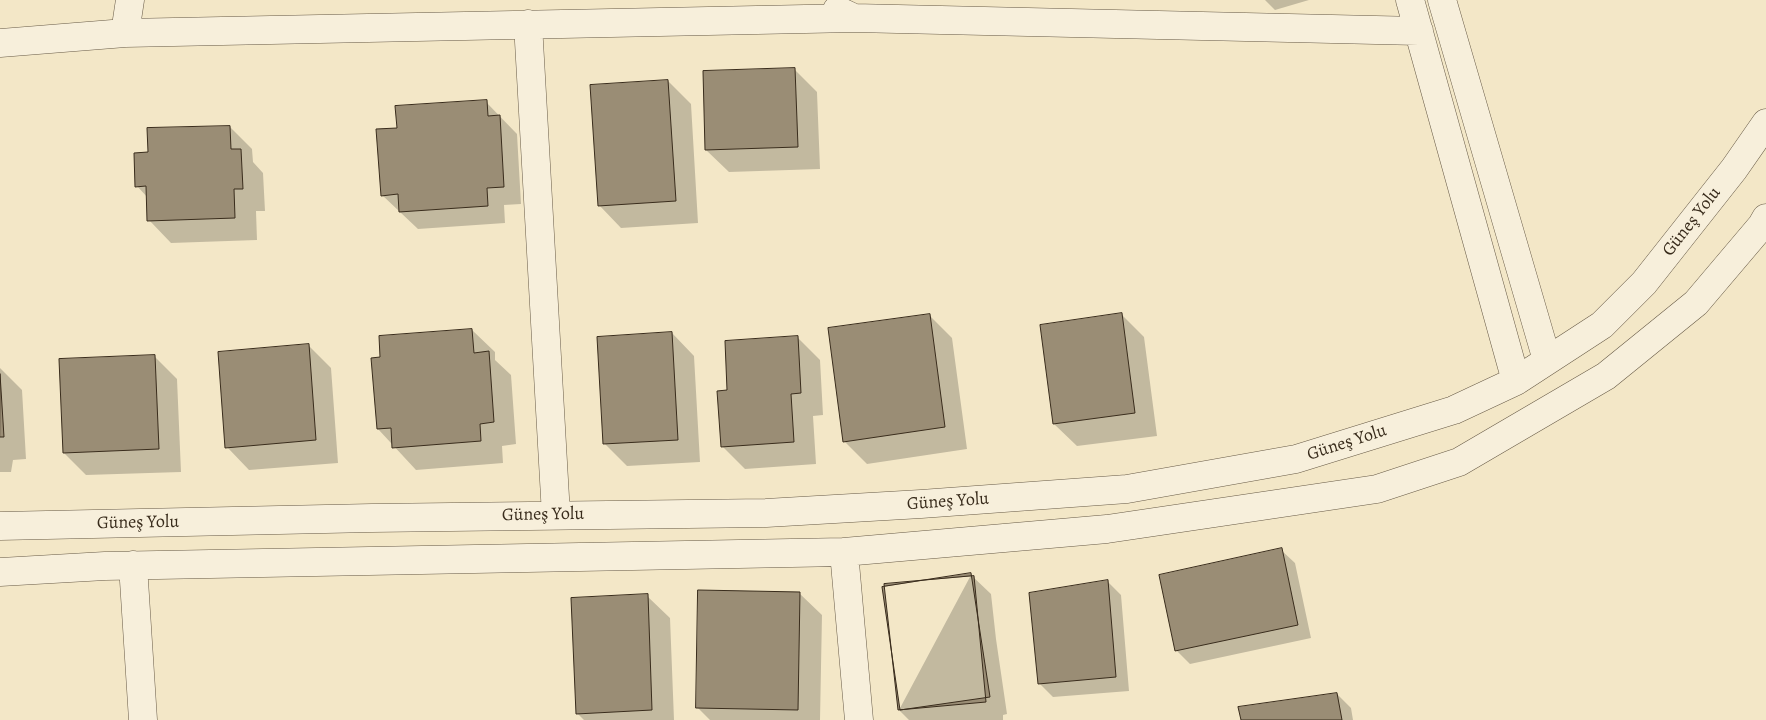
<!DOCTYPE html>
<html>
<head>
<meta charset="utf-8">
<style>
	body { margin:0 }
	canvas { display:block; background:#f3e7c7 }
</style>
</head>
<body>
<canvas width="1766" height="720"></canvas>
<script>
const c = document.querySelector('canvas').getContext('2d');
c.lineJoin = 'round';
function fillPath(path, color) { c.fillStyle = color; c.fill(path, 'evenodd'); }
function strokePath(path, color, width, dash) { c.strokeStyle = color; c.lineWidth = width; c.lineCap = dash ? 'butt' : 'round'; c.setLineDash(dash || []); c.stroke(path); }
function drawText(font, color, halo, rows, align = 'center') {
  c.font = font + ' Alegreya,serif'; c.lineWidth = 4; c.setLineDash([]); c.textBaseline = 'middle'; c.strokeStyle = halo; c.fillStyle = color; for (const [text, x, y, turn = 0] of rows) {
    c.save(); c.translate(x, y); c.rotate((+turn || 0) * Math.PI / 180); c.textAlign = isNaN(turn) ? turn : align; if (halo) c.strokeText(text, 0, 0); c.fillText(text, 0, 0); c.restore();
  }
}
fillPath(new Path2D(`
	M 1265,0 L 1309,0 L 1275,10 Z
	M 795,70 L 817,92 L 820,169 L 729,172 L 706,150 Z
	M 668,81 L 691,104 L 698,223 L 621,228 L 599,205 Z
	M 486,102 L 517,134 L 521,204 L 504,205 L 505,223 L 418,229 L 382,195 L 398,130 Z
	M 230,127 L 252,149 L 253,162 L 263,173 L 265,211 L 256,211 L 257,240 L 171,243 L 149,220 L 148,198 L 137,186 L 149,154 Z
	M 929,315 L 952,338 L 967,449 L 867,464 L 844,441 Z
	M 1122,315 L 1144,337 L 1157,436 L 1077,446 L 1054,424 Z
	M 472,330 L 495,352 L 495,360 L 511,375 L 516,444 L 502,446 L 503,463 L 416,470 L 378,429 L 382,358 Z
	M 672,333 L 694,356 L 700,462 L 627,466 L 604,443 Z
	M 797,337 L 820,360 L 823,415 L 813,416 L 816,464 L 745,469 L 722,446 L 729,392 Z
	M 308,345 L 331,368 L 338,463 L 249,470 L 227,447 Z
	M 155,357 L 177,379 L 181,472 L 86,475 L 64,453 Z
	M 0,368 L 22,390 L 26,459 L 13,460 L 11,472 L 0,472 Z
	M 1281,550 L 1295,563 L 1311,638 L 1190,664 L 1176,650 Z
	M 971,575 L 991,594 L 996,639 L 1007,714 L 1003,715 L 1003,720 L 909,720 L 899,710 Z
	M 1107,581 L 1121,595 L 1129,691 L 1053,697 L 1039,683 Z
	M 799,593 L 822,615 L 820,720 L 710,720 L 698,708 Z
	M 647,596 L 670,618 L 674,720 L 584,720 L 577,713 Z
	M 1337,694 L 1351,708 L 1353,720 L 1243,720 Z`), '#0003');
const building = new Path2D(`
	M 795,68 L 798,147 L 705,150 L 703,71 Z
	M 668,80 L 676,201 L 598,206 L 590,85 Z
	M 487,100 L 488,116 L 500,115 L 504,187 L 487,188 L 488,206 L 399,212 L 398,194 L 381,196 L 376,129 L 397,128 L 395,106 Z
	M 230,126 L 231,149 L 241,149 L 243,189 L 234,189 L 235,218 L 147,221 L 146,186 L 135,187 L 134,153 L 148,152 L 147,128 Z
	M 1122,313 L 1135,413 L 1053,424 L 1040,325 Z
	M 930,314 L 945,427 L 843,442 L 828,328 Z
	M 472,329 L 474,353 L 489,351 L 494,422 L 480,424 L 481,441 L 392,448 L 391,428 L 377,429 L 371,358 L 380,357 L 379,336 Z
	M 672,332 L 678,440 L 603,444 L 597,337 Z
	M 798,336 L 801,393 L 791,394 L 794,442 L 721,447 L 717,391 L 727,390 L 725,341 Z
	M 309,344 L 316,440 L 225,448 L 218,352 Z
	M 155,355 L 159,449 L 63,453 L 59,359 Z
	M 0,374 L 4,437 L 0,437 Z
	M 1282,548 L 1298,625 L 1175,651 L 1159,575 Z
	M 971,573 L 990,697 L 900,710 L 882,587 Z
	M 974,576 L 986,702 L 898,710 L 884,584 Z
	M 1108,580 L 1116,677 L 1038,684 L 1029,593 Z
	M 698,590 L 800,592 L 798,710 L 696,708 Z
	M 648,594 L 652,710 L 576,714 L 571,598 Z
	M 1337,693 L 1342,720 L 1241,720 L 1238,707 Z`);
fillPath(building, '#9a8d75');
strokePath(building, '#392c1c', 1);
const minor = new Path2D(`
	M 1410,0 L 1516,381
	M 1442,0 L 1547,360
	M 837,10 L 854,18 L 1419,31
	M 528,24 L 556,515
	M 125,33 L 130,0
	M 0,43 L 125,33 L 854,18
	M 0,526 L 372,518 L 766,513 L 921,504 L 1127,489 L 1296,459 L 1454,410 L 1516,381 L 1602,325 L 1644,283 L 1734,169 L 1766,123
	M 844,552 L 859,720
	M 133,565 L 143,720
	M 0,572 L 105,566 L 844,552 L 1107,529 L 1377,489 L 1459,462 L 1606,376 L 1696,303 L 1762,225 L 1766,218`);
strokePath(minor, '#685b47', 29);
strokePath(minor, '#f7efdb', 28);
drawText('18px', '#392c1c', '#f7efdb', [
	["Güneş Yolu",1692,222,-52],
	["Güneş Yolu",1347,443,-18],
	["Güneş Yolu",948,502,-4],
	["Güneş Yolu",543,515,-1],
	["Güneş Yolu",138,523,-1]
]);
</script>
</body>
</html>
